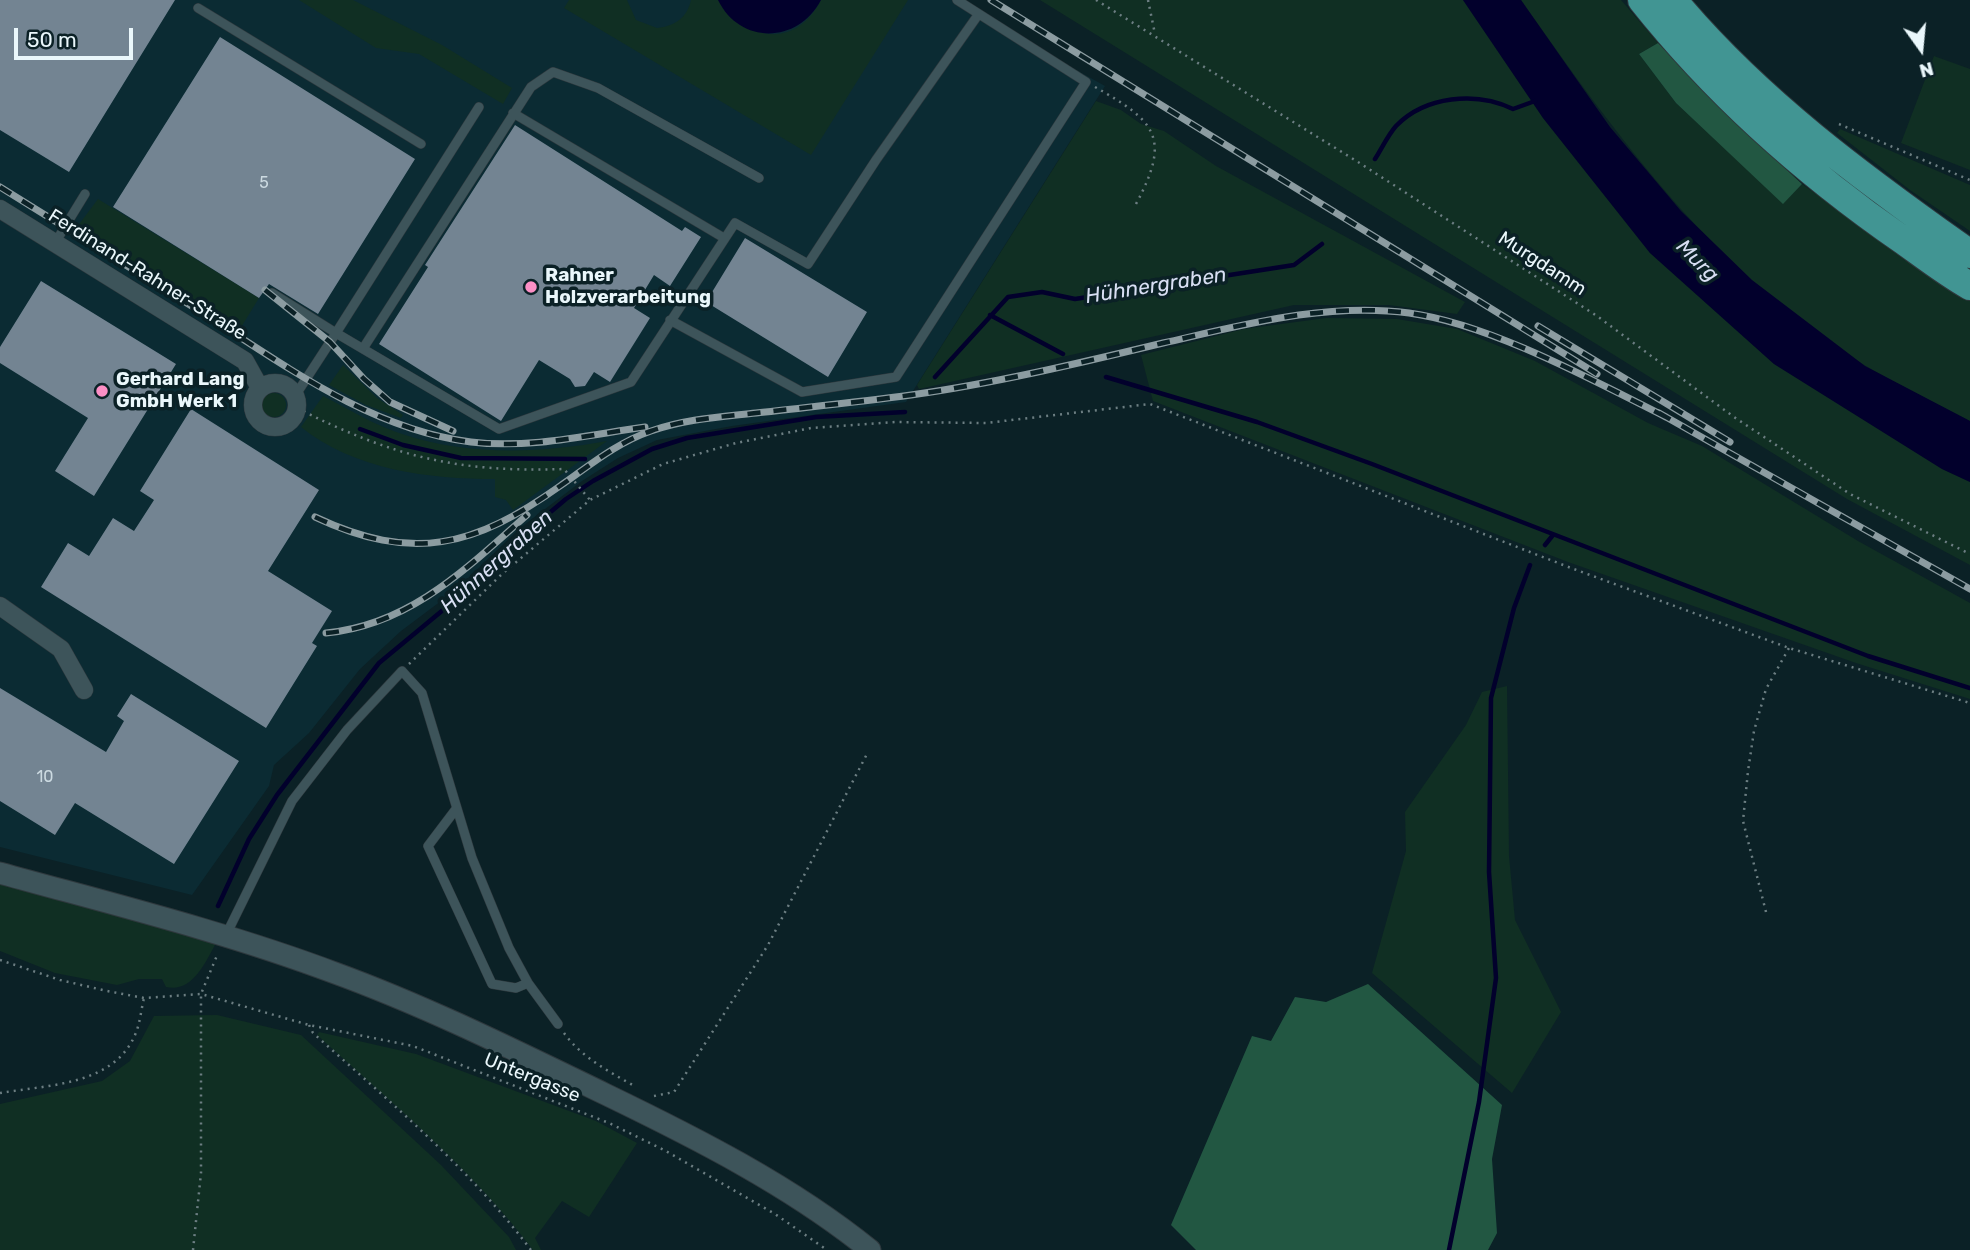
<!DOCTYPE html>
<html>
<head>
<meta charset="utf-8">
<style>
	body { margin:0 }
	#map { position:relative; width:1970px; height:1250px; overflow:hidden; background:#0b2126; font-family:Rubik,sans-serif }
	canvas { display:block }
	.north { position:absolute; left:1886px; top:14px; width:70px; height:70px; -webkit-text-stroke:5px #0b2126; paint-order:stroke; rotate:165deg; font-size:19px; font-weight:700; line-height:28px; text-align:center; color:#eaf7fb }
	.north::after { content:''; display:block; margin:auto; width:24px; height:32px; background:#eaf7fb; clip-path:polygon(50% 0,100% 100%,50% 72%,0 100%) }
	.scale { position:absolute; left:14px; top:28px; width:119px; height:32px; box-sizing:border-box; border:4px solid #eaf7fb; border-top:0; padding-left:9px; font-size:21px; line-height:24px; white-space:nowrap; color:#eaf7fb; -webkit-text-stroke:5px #0b2126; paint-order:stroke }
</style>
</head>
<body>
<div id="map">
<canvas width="1970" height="1250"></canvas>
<div class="north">N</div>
<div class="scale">50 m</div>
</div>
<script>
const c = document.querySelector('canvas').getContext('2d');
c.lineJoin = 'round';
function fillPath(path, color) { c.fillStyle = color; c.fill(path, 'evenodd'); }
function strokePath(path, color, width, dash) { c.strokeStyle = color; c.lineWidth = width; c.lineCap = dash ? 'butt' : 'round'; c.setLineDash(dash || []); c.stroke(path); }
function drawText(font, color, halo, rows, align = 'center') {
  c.font = font + ' Rubik,sans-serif'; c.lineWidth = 7; c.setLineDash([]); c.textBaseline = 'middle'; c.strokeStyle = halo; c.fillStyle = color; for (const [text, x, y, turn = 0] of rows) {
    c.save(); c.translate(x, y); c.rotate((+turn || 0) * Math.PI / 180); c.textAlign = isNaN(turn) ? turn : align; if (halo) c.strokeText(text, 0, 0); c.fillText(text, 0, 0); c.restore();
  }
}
fillPath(new Path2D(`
	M 0,0 L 952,0 L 1105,86 L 906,402 L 732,426 L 657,440 L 618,458 L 582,481 L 520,528 L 457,589 L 401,631 L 360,669 L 309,733 L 274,765 L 269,786 L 192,895 L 0,847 Z`), '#0b2b33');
fillPath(new Path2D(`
	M 299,0 L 353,0 L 442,45 L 512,88 L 503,104 L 419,54 L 376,48 Z
	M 569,0 L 627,0 L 636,20 L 657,28 C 675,26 687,18 691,0 L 718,0 C 747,41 795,50 821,0 L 908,0 L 811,155 L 564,8 Z
	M 1040,0 L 1463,0 L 1543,118 L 1650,253 L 1774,364 L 1942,469 L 1970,482 L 1970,565 L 1847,499 Z
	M 1521,0 L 1621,0 L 1658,43 L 1639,54 L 1676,103 L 1783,203 L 1802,184 L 1970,301 L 1970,421 C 1936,403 1899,386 1866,366 C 1718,277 1618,138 1521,0 Z
	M 1934,56 L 1970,69 L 1970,170 L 1901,143 Z
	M 1096,101 L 1121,110 L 1141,124 L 1164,131 L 1216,166 L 1465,302 L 1457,314 L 1389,305 L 1294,305 L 919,389 L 917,385 Z
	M 1840,129 L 1970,185 L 1970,231 L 1910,190 L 1837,133 Z
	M 98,199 L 259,298 L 240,329 L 77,227 Z
	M 1326,318 L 1397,319 L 1457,329 L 1535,361 L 1648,423 L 1702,446 L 1858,541 L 1970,603 L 1970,699 L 1856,663 L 1568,562 L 1153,401 L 1141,355 L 1244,329 Z
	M 343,365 L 377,398 L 403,415 L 401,418 L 366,405 L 329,385 Z
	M262 405a12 12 0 1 1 24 0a12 12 0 1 1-24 0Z
	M 323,396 C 350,410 376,426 405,435 C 469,456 542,453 607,441 L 513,510 L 506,500 L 495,497 L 495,479 C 429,479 354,470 301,427 Z
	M 1507,686 L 1509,856 L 1515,920 L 1561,1012 L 1512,1093 L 1372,973 L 1406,851 L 1405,812 L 1466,725 L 1482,692 Z
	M 0,877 L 213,937 L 215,945 C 205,963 192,993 166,987 L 162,979 L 139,979 L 117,985 L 55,973 L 0,951 Z
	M 217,1015 L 301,1035 L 441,1165 L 509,1237 L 516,1250 L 0,1250 L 0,1104 L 102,1081 L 130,1061 L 154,1016 Z
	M 319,1032 L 416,1054 L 596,1121 L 637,1143 L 589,1217 L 562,1201 L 535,1238 L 541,1250 L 533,1250 C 472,1169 392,1103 317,1035 Z`), '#102f23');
fillPath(new Path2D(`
	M 1658,43 L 1735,122 L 1802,184 L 1783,204 L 1676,103 L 1639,54 Z
	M 1368,984 L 1502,1105 L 1492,1159 L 1497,1233 L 1488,1250 L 1196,1250 L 1171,1225 L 1252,1036 L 1271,1041 L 1295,997 L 1326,1002 Z`), '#225742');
fillPath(new Path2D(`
	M 718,0 L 821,0 C 798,44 740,45 718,0 Z
	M 1463,0 L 1521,0 L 1610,127 L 1681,211 L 1752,280 L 1865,366 L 1970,421 L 1970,482 L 1942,469 L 1774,364 L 1650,253 L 1543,118 Z`), '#02002c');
strokePath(new Path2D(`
	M 1375,159 C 1382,148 1388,135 1396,126 C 1425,96 1476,91 1513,109 L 1535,101
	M 990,315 L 1063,354
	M 935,377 L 1008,297 L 1042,292 L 1075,299 L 1294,265 L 1322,244
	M 1106,377 L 1257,422 L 1372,464 L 1868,656 L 1970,688
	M 360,429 L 403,445 L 461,458 L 585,459
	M 1545,545 L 1553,535
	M 218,906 L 249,839 L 277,795 L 379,663 L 472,586 L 522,536 L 566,499 L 593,481 L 652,449 L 687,438 L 816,417 L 905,412
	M 1449,1250 L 1479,1102 L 1496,978 L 1489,872 L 1491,698 L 1514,608 L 1530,565`), '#02002c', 4.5);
fillPath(new Path2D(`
	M 0,0 L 175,0 L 69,172 L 0,130 Z
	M 220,37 L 415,159 L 318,314 L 269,284 L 259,298 L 113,207 Z
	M 515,125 L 682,231 L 685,227 L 701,237 L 670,286 L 654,275 L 634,308 L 650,318 L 610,382 L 594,372 L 585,386 L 575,387 L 570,379 L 539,360 L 501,421 L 379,344 L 428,267 L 425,265 Z
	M 745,238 L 867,312 L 828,377 L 706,302 Z
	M 41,281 L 176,364 L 94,496 L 55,471 L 88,418 L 0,363 L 0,347 Z
	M 191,409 L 319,490 L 268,571 L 332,611 L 312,643 L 317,646 L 266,728 L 41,587 L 68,543 L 89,556 L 113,518 L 134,531 L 154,500 L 140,491 Z
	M 0,688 L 106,752 L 124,721 L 117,716 L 131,694 L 239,761 L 174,864 L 75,803 L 55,835 L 0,801 Z`), '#738492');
const service = new Path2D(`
	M 198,8 L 421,144
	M 513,113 L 724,238
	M 55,243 L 85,194
	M 272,293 L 336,333 L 479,107
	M 670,320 L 802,392 L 896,377 L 1086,82 L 957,0
	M 364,347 L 531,87 L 553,72 L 598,88 L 759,178
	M 295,396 L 336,333 L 499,429 L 631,382 L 735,223 L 808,264 L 876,160 L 978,15
	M 456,809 L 428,846 L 492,984 L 516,988 L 528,983
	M 226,935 L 292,801 L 347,730 L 402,671 L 422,693 L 472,858 L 509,948 L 528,983 L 558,1024`);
const minor = new Path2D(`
	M 0,209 L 245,361 L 260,388
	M253 405a22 22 0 1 1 44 0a22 22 0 1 1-44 0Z
	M 0,606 L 61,649 L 84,690`);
const tertiary = new Path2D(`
	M 0,873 C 112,904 226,932 335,973 C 428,1007 516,1051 605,1094 C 696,1138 791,1186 870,1250`);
const trunk = new Path2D(`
	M 1642,0 C 1715,92 1807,174 1904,241 C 1925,256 1947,273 1970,286
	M 1673,0 C 1757,101 1864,179 1970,254`);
strokePath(service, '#2f393e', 10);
strokePath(minor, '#2f393e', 19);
strokePath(tertiary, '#2f393e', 23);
strokePath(trunk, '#2f393e', 30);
strokePath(new Path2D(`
	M 1096,0 L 1358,162 L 1597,316 L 1734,417 L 1850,494 L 1970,554
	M 1148,0 L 1155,34
	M 1095,87 C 1155,121 1172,137 1136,204
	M 1839,124 L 1970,180
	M 297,408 C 391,456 458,473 564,469 L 590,500
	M 409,664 L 502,574 L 590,500 L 663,464 L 736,443 L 811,428 L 895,422 L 986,423 L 1150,404 L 1571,568 L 1789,648 L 1970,703
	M 1766,912 L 1743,821 L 1748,771 L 1754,731 L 1766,689 L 1789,648
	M 0,960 L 60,980 L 107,991 L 144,998 L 201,994 L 309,1025 L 413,1046 L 609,1123 L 664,1150 L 775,1214 L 827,1250
	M 309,1025 L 313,1033 C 389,1101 469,1168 531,1250
	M 564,1033 C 582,1058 610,1072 636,1087
	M 0,1093 C 46,1085 113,1086 135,1035 C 140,1024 141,1010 144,998
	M 654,1096 L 674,1092 L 768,945 L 868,752
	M 193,1250 L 201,1173 L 201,994 L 218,953`), '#6c7e82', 2.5, [2, 5]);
strokePath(service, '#3d545a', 9);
strokePath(minor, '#3d545a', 18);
strokePath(tertiary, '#3d545a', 21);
strokePath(trunk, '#419593', 28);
const rail = new Path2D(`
	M 991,0 L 1597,374
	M 0,187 C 66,228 132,269 198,310 C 283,364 369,429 471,442 C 529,449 588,435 645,427
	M 265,290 L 330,342 L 364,379 L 390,402 L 453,431
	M 1538,326 L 1730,442
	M 1659,413 L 1970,589
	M 315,517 C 413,563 474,547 560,486 C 589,466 616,443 651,431 C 685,419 720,417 756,413 C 808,407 860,402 911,395 C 996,383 1080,363 1163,343 C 1243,325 1326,302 1409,313 C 1490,324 1592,380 1666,417
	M 326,633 C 410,625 467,568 527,515`);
strokePath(rail, '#8c9ca1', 7);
strokePath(rail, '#0b2126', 4.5, [13]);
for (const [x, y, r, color] of [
	[531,287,7,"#fb8fc5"],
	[102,391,7,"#fb8fc5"]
]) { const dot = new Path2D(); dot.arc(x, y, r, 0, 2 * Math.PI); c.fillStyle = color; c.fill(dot); strokePath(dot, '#0b2126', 2.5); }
drawText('16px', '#ccdae1', null, [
	["5",264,183],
	["10",45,777]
]);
drawText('19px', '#eaf7fb', '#0b2126', [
	["Murgdamm",1542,264,33],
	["Ferdinand-Rahner-Straße",147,275,32],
	["Untergasse",532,1078,22]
]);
drawText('bold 19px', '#eaf7fb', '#0b2126', [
	["Rahner",545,276],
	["Holzverarbeitung",545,298],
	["Gerhard Lang",116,380],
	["GmbH Werk 1",116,402]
], 'left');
drawText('italic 21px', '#d8dff3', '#0b2126', [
	["Murg",1697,261,45],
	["Hühnergraben",1156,286,-9],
	["Hühnergraben",497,562,-42]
]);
</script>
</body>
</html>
